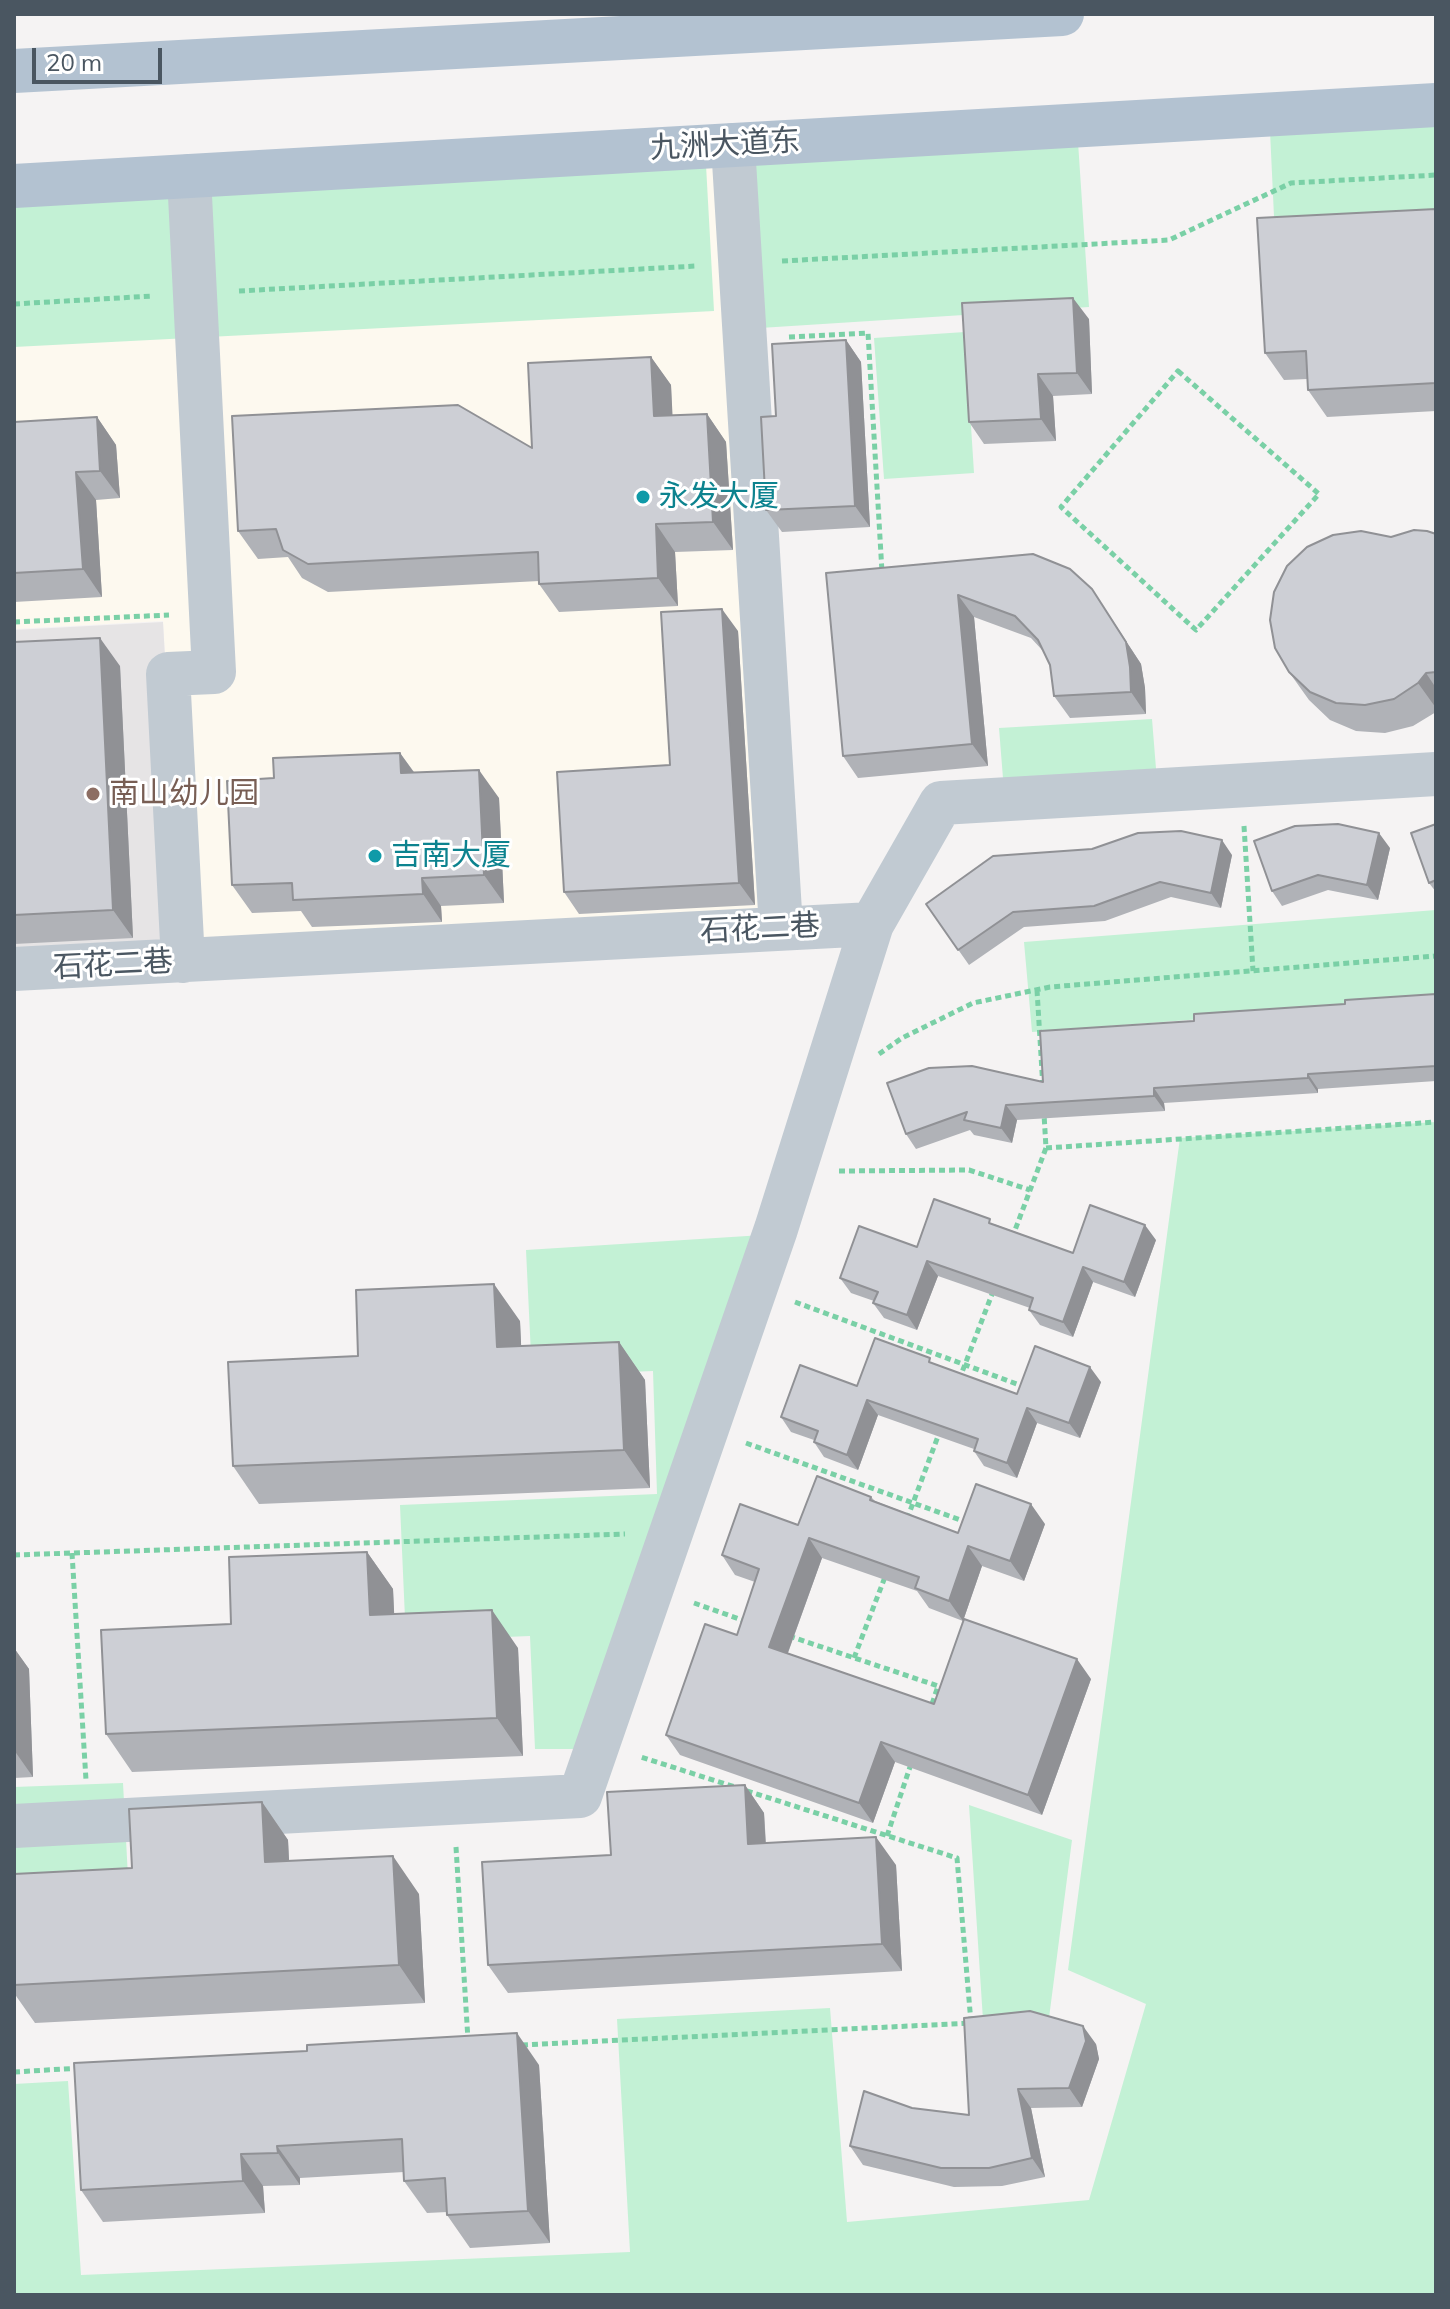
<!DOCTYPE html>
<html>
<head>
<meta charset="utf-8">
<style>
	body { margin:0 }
	#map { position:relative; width:1450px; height:2309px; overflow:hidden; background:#f5f3f3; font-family:Mulish,sans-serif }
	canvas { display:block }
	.frame { position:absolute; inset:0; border:16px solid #4a5661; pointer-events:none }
	.scale { position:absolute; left:32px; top:48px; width:130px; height:36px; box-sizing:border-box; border:4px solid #4a5661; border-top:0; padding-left:10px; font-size:24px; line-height:28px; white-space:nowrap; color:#4a5661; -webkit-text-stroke:6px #fff; paint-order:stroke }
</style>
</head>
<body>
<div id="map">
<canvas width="1450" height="2309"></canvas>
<div class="frame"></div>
<div class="scale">20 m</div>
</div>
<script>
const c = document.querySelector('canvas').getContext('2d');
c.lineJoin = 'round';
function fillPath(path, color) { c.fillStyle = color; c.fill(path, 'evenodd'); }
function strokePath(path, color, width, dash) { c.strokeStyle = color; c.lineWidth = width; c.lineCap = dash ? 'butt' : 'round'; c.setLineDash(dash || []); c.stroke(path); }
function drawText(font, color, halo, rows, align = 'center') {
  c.font = font + ' Mulish,"Noto Sans SC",sans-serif'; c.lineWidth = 6; c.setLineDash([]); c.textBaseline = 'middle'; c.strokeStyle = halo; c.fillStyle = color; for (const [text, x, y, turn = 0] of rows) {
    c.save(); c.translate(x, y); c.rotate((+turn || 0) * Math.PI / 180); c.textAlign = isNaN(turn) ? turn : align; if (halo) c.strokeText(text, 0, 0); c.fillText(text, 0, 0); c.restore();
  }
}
fillPath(new Path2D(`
	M 733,146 L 780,928 L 184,957 L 163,621 L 14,629 L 14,186 Z`), '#fdf9ef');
fillPath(new Path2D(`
	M 163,622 L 182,958 L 14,966 L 14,630 Z`), '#e6e4e5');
fillPath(new Path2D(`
	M 1436,123 L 1436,230 L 1275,238 L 1270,131 Z
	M 1078,142 L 1089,307 L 760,328 L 748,163 Z
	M 706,165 L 714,311 L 14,347 L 14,201 Z
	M 965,332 L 974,473 L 884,479 L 874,338 Z
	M 1152,719 L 1157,781 L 1004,791 L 999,728 Z
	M 1436,910 L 1436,1001 L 1032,1032 L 1024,942 Z
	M 1436,1122 L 1436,2295 L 14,2295 L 14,2084 L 68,2081 L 81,2275 L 630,2252 L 617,2019 L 830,2008 L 847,2222 L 1089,2200 L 1146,2004 L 1068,1970 L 1180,1138 Z
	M 763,1235 L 585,1749 L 535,1749 L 530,1636 L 406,1641 L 400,1505 L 657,1494 L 653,1371 L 532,1376 L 526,1250 Z
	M 123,1783 L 129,1896 L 14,1901 L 14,1787 Z
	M 969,1805 L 1072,1840 L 1049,2018 L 983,2020 Z`), '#c3f1d5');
strokePath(new Path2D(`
	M 782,261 L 1169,240 L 1291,183 L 1436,175
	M 239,291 L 696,266
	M 14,304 L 153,296
	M 789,337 L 868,333 L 882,572
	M 1178,371 L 1319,494 L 1196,630 L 1061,507 Z
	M 14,622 L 169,615
	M 1244,826 L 1253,971
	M 1037,990 L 1043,1088
	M 879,1054 L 902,1038 L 973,1003 L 1050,987 L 1436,956
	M 1046,1148 L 1436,1122
	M 839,1171 L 969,1170 L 1030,1190
	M 1012,1238 L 1046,1148 L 1044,1114
	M 795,1302 L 1025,1387
	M 959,1380 L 994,1289
	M 746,1443 L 966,1522
	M 907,1519 L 940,1431
	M 72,1553 L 86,1780
	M 14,1555 L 625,1534
	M 694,1603 L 745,1621
	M 789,1636 L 938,1686 L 930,1710
	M 854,1658 L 885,1577
	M 887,1836 L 912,1761
	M 456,1847 L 468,2040
	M 522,2045 L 971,2023 L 957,1858 L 641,1757
	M 14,2072 L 81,2068`), '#7ad0a6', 5, [6, 4]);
strokePath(new Path2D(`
	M 733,145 L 781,928
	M 183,961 L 168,674 L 214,672 L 189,176
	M 14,969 L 872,924 L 941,803 L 1436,774
	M 14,1826 L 580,1796 L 776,1229 L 872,924`), '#c1cad2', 44);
strokePath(new Path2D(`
	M 14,71 L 1062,14
	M 14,186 L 1436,105`), '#b3c2d1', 44);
fillPath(new Path2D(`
	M 1436,209 L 1436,411 L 1327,417 L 1308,390 L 1307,379 L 1284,380 L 1265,353 Z
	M 1089,319 L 1092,394 L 1053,396 L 1056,441 L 984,444 L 969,422 Z
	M 846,340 L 861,362 L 870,527 L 782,532 L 766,510 Z
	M 651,357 L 671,385 L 672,415 L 707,414 L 726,442 L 733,550 L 675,552 L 678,606 L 559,612 L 539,584 L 539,581 L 328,592 L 302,578 L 288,557 L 258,559 L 238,531 L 532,448 Z
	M 97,417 L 116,445 L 120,498 L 96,500 L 102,597 L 14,602 L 14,422 Z
	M 1436,534 L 1436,712 L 1413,726 L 1385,733 L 1356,731 L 1330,720 L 1309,700 L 1289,672 L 1391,537 Z
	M 826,573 L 1092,589 L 1141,664 L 1145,688 L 1146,714 L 1070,718 L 1054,696 L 1050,665 L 1043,651 L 1031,638 L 974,617 L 988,766 L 858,778 L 843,756 Z
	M 738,631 L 755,905 L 579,914 L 564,892 L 670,765 Z
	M 14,642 L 120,666 L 133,938 L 14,944 Z
	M 400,753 L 414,772 L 499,798 L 504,903 L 441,906 L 442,922 L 312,927 L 301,911 L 252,913 L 232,885 L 274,778 Z
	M 1436,824 L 1436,892 L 1429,883 Z
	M 1390,848 L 1378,900 L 1328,890 L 1282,906 L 1272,891 Z
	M 1232,855 L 1221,908 L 1171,897 L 1105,921 L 1024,927 L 969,965 L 926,904 Z
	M 1436,994 L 1436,1081 L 1318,1089 L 1318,1093 L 1164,1103 L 1165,1111 L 1017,1120 L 1012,1143 L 974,1135 L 970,1130 L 916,1149 L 906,1134 L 1043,1082 L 1194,1021 Z
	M 994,1224 L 1073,1253 L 1156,1240 L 1135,1297 L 1093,1282 L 1073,1337 L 1040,1325 L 1029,1310 L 1030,1308 L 938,1276 L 917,1330 L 884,1318 L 873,1303 L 874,1301 L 851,1293 L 840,1278 L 917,1247 Z
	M 520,1321 L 521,1346 L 619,1342 L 645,1380 L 650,1488 L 259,1504 L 233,1466 L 358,1356 Z
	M 935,1364 L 1017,1394 L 1101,1382 L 1080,1438 L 1037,1423 L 1017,1478 L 984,1466 L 974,1451 L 974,1449 L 878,1415 L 858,1470 L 824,1457 L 814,1442 L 814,1440 L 791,1432 L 781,1417 L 857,1386 Z
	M 871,1497 L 875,1501 L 958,1533 L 1045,1524 L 1024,1581 L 982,1566 L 963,1621 L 929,1608 L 917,1591 L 822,1558 L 788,1653 L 934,1704 L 1091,1679 L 1042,1815 L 895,1762 L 873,1823 L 680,1755 L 666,1735 L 737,1635 L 755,1582 L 735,1575 L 722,1555 Z
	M 367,1552 L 393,1589 L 394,1614 L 518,1648 L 523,1756 L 132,1772 L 106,1734 L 231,1624 Z
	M 14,1648 L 29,1669 L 33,1777 L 14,1778 Z
	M 745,1785 L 764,1813 L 766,1843 L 896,1865 L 902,1971 L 508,1993 L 488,1965 L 611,1855 Z
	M 262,1802 L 288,1840 L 289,1861 L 419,1894 L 425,2003 L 35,2023 L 14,1993 L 14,1874 L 132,1868 Z
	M 1096,2044 L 1099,2059 L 1082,2107 L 1031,2108 L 1045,2177 L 1002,2186 L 954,2187 L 863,2165 L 850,2146 L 912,2108 L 969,2115 Z
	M 539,2065 L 550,2243 L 470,2248 L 447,2215 L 447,2212 L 427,2213 L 404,2181 L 404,2172 L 300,2178 L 300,2185 L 263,2186 L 265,2213 L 103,2222 L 81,2190 Z`), '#b0b2b7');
fillPath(new Path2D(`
	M 1073,298 L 1089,319 L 1092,394 L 1077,373 Z
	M 846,340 L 861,362 L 870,527 L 855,506 Z
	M 651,357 L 671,385 L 674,444 L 654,416 Z
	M 1038,374 L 1053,396 L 1056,441 L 1041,419 Z
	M 707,414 L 726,442 L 733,550 L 713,522 Z
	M 97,417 L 116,445 L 120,498 L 100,471 Z
	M 76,472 L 96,500 L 102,597 L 83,569 Z
	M 656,524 L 675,552 L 678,606 L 658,578 Z
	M 1092,589 L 1141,664 L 1145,688 L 1146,714 L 1131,692 Z
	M 958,595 L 974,617 L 988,766 L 972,744 Z
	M 722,609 L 738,631 L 755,905 L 739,883 Z
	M 100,638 L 120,666 L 133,938 L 113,910 Z
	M 1426,673 L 1436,688 L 1436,708 L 1418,683 Z
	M 400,753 L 420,781 L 401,773 Z
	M 479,770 L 499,798 L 504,903 L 484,875 Z
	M 1379,833 L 1390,848 L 1378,900 L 1367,885 Z
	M 1222,840 L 1232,855 L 1221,908 L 1211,893 Z
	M 422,878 L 441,906 L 442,922 L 423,894 Z
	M 1308,1074 L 1318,1089 L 1318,1093 L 1308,1078 Z
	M 1154,1088 L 1164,1103 L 1165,1111 L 1154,1096 Z
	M 1006,1105 L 1017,1120 L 1012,1143 L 1001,1128 Z
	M 1145,1225 L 1156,1240 L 1135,1297 L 1124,1282 Z
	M 927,1261 L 938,1276 L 917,1330 L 907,1315 Z
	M 1083,1267 L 1093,1282 L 1073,1337 L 1063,1322 Z
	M 494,1284 L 520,1321 L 523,1385 L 497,1347 Z
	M 619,1342 L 645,1380 L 650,1488 L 624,1450 Z
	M 1090,1367 L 1101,1382 L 1080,1438 L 1069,1423 Z
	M 867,1400 L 878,1415 L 858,1470 L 847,1455 Z
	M 1027,1408 L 1037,1423 L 1017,1478 L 1007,1463 Z
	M 1031,1504 L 1045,1524 L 1024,1581 L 1010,1561 Z
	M 809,1538 L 822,1558 L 783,1666 L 769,1647 Z
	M 968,1546 L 982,1566 L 963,1621 L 949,1601 Z
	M 367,1552 L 393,1589 L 396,1652 L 370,1615 Z
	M 492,1610 L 518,1648 L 523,1756 L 497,1718 Z
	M 14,1648 L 29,1669 L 33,1777 L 14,1750 Z
	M 1077,1659 L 1091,1679 L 1042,1815 L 1028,1795 Z
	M 881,1742 L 895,1762 L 873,1823 L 859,1803 Z
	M 745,1785 L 764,1813 L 767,1872 L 748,1844 Z
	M 262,1802 L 288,1840 L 291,1899 L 265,1862 Z
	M 876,1837 L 896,1865 L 902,1971 L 882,1944 Z
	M 393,1856 L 419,1894 L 425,2003 L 399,1965 Z
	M 1083,2026 L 1096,2044 L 1099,2059 L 1082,2107 L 1069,2088 Z
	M 517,2033 L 539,2065 L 550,2243 L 528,2211 Z
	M 1018,2089 L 1031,2108 L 1045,2177 L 1032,2158 Z
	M 277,2146 L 300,2178 L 300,2185 L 278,2153 Z
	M 241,2154 L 263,2186 L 265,2213 L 243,2181 Z`), '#909195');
const building = new Path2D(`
	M 1436,209 L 1436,383 L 1308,390 L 1306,351 L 1265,353 L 1257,218 Z
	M 1073,298 L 1077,373 L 1038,374 L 1041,419 L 969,422 L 962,303 Z
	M 846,340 L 855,506 L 766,510 L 761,417 L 776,416 L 772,344 Z
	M 651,357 L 654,416 L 707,414 L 713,522 L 656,524 L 658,578 L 539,584 L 538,552 L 308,564 L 283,550 L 276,529 L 238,531 L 232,416 L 458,405 L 532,448 L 528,363 Z
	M 97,417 L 100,471 L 76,472 L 83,569 L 14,573 L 14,422 Z
	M 1414,530 L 1427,531 L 1436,534 L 1436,672 L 1426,673 L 1418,683 L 1394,699 L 1365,705 L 1336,703 L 1310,692 L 1289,672 L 1275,648 L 1270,620 L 1274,592 L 1287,566 L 1307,547 L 1333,535 L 1361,531 L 1391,537 Z
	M 1033,554 L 1070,569 L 1092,589 L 1126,642 L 1130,667 L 1131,692 L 1054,696 L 1050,665 L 1038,640 L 1015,616 L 958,595 L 972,744 L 843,756 L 826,573 Z
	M 722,609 L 739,883 L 564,892 L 557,772 L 670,765 L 661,612 Z
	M 100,638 L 113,910 L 14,915 L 14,642 Z
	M 400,753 L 401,773 L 479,770 L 484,875 L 422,878 L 423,894 L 293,900 L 292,883 L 232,885 L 227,781 L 274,778 L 273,758 Z
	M 1338,824 L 1379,833 L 1367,885 L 1318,875 L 1272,891 L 1254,841 L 1295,826 Z
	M 1436,824 L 1436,880 L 1429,883 L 1411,833 Z
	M 1181,831 L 1222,840 L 1211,893 L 1160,882 L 1094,906 L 1013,912 L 958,950 L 926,904 L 993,856 L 1092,849 L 1138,833 Z
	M 1436,994 L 1436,1066 L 1308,1074 L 1308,1078 L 1154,1088 L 1154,1096 L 1006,1105 L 1001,1128 L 964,1120 L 967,1112 L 906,1134 L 887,1083 L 929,1068 L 972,1066 L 1043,1082 L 1040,1031 L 1194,1021 L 1194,1014 L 1345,1004 L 1345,1000 Z
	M 934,1199 L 990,1219 L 989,1223 L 1073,1253 L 1090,1205 L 1145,1225 L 1124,1282 L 1083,1267 L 1063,1322 L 1029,1310 L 1033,1298 L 927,1261 L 907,1315 L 873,1303 L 878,1292 L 840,1278 L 859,1226 L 917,1247 Z
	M 494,1284 L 497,1347 L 619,1342 L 624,1450 L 233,1466 L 228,1362 L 358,1356 L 356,1290 Z
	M 875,1338 L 930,1358 L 929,1362 L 1017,1394 L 1035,1346 L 1090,1367 L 1069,1423 L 1027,1408 L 1007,1463 L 974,1451 L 978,1439 L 867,1400 L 847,1455 L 814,1442 L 818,1431 L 781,1417 L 800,1365 L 857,1386 Z
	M 817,1476 L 871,1497 L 870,1500 L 958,1533 L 976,1484 L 1031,1504 L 1010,1561 L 968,1546 L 949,1601 L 915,1588 L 919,1577 L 809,1538 L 769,1647 L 934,1704 L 964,1619 L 1077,1659 L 1028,1795 L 881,1742 L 859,1803 L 666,1735 L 705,1624 L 737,1635 L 759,1569 L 722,1555 L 740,1504 L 798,1525 Z
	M 367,1552 L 370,1615 L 492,1610 L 497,1718 L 106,1734 L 101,1630 L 231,1624 L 229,1557 Z
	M 745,1785 L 748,1844 L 876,1837 L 882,1944 L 488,1965 L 482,1862 L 611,1855 L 607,1792 Z
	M 262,1802 L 265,1862 L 393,1856 L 399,1965 L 14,1985 L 14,1874 L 132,1868 L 129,1809 Z
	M 1030,2011 L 1083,2026 L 1086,2041 L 1069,2088 L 1018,2089 L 1032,2158 L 989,2168 L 941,2168 L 850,2146 L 864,2091 L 912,2108 L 969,2115 L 964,2018 Z
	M 517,2033 L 528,2211 L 447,2215 L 445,2178 L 404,2181 L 402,2139 L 277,2146 L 278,2153 L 241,2154 L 243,2181 L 81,2190 L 74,2063 L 307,2051 L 307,2045 Z`);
fillPath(building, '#cdcfd5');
strokePath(building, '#909195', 2);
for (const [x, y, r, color] of [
	[643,497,8,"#0f9aa8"],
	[93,794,8,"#8d6e63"],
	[375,856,8,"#0f9aa8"]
]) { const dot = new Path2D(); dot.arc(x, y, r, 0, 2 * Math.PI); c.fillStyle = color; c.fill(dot); strokePath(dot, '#fff', 3); }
drawText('30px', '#4a5661', '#fff', [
	["九洲大道东",725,145,-3],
	["石花二巷",760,929,-3],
	["石花二巷",113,965,-3]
]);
drawText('30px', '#0d838f', '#fff', [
	["永发大厦",659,497],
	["吉南大厦",391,856]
], 'left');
drawText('30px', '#785e54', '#fff', [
	["南山幼儿园",109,794]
], 'left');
</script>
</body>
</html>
